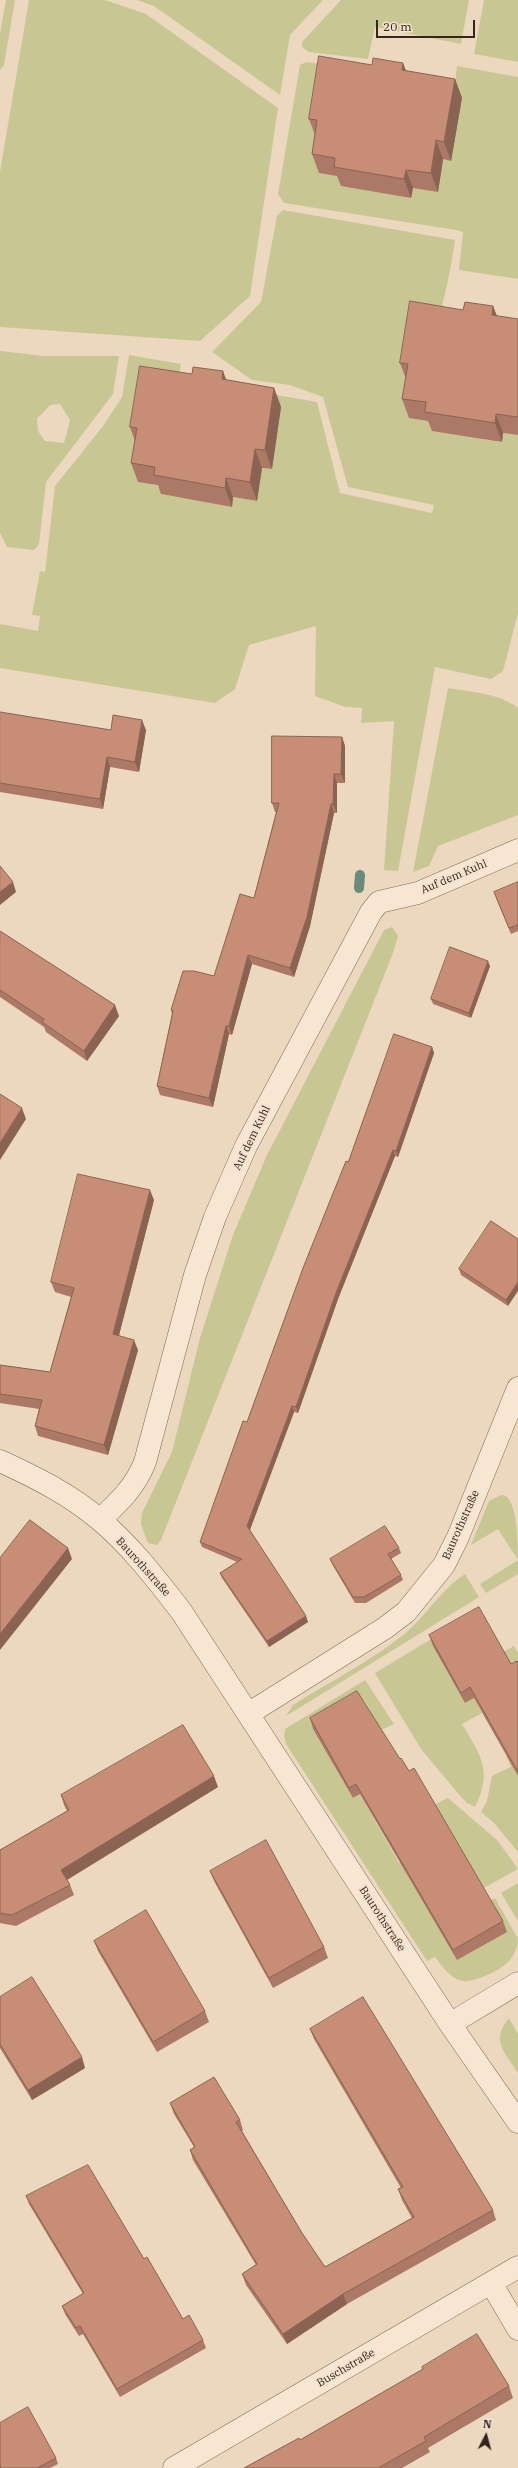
<!DOCTYPE html>
<html>
<head>
<meta charset="utf-8">
<style>
	body { margin:0 }
	#map { position:relative; width:518px; height:2468px; overflow:hidden; background:#ebd8bf; font-family:"IBM Plex Serif",serif }
	canvas { display:block }
	.north { position:absolute; left:466px; top:2416px; width:40px; height:40px; -webkit-text-stroke:3px #f3e3ce; paint-order:stroke; rotate:6deg; font-size:11px; font-weight:700; line-height:16px; text-align:center; color:#33241c }
	.north::after { content:''; display:block; margin:auto; width:14px; height:18px; background:#33241c; clip-path:polygon(50% 0,100% 100%,50% 72%,0 100%) }
	.scale { position:absolute; left:376px; top:20px; width:99px; height:18px; box-sizing:border-box; border:2px solid #33241c; border-top:0; padding-left:5px; font-size:12px; line-height:14px; white-space:nowrap; color:#33241c; -webkit-text-stroke:3px #f3e3ce; paint-order:stroke }
</style>
</head>
<body>
<div id="map">
<canvas width="518" height="2468"></canvas>
<div class="north">N</div>
<div class="scale">20 m</div>
</div>
<script>
const c = document.querySelector('canvas').getContext('2d');
c.lineJoin = 'round';
function fillPath(path, color) { c.fillStyle = color; c.fill(path, 'evenodd'); }
function strokePath(path, color, width, dash) { c.strokeStyle = color; c.lineWidth = width; c.lineCap = dash ? 'butt' : 'round'; c.setLineDash(dash || []); c.stroke(path); }
function drawText(font, color, halo, rows, align = 'center') {
  c.font = font + ' "IBM Plex Serif",serif'; c.lineWidth = 4; c.setLineDash([]); c.textBaseline = 'middle'; c.strokeStyle = halo; c.fillStyle = color; for (const [text, x, y, turn = 0] of rows) {
    c.save(); c.translate(x, y); c.rotate((+turn || 0) * Math.PI / 180); c.textAlign = isNaN(turn) ? turn : align; if (halo) c.strokeText(text, 0, 0); c.fillText(text, 0, 0); c.restore();
  }
}
fillPath(new Path2D(`
	M 6,0 L 15,0 L 4,65 L 0,70 L 0,33 Z
	M 29,0 L 105,0 L 146,14 L 278,108 L 250,296 L 200,341 L 0,327 L 0,172 Z
	M 137,0 L 323,0 L 290,35 L 280,95 L 154,6 Z
	M 341,0 L 469,0 L 461,44 L 375,27 L 368,59 L 309,52 L 302,47 L 302,42 Z
	M 484,0 L 518,0 L 518,62 L 474,54 Z
	M 306,62 L 368,70 L 342,177 L 392,185 L 391,194 L 411,198 L 413,188 L 443,159 L 451,161 L 450,118 L 458,120 L 462,98 L 454,97 L 457,66 L 518,77 L 518,279 L 459,270 L 463,232 L 456,230 L 284,203 L 278,194 L 300,65 Z
	M 283,210 L 455,240 C 447,301 427,359 409,417 L 483,429 L 482,439 L 501,442 L 503,433 L 518,435 L 518,613 L 503,671 L 491,679 L 435,667 L 398,871 L 384,870 L 394,721 L 361,723 L 362,708 L 345,707 L 315,696 L 316,626 L 249,645 L 235,689 L 215,703 L 0,668 L 0,624 L 38,631 L 40,616 L 32,615 L 40,571 L 45,572 L 55,486 L 103,426 L 122,397 L 129,355 L 181,364 L 161,494 L 182,498 L 184,489 L 211,503 L 232,507 L 233,497 L 257,501 L 262,468 L 272,469 L 275,445 L 266,443 L 242,389 L 317,402 L 340,493 L 432,513 L 434,505 L 348,487 L 323,397 L 290,385 L 252,380 L 212,352 L 261,302 L 277,216 Z
	M 0,351 L 44,356 L 119,356 L 113,394 L 46,482 L 39,544 L 34,550 L 7,547 L 0,533 ZM 60,404 L 70,420 L 64,443 L 45,441 L 38,431 L 37,419 L 50,405 Z
	M 448,688 C 472,692 499,693 518,708 L 518,815 L 438,846 L 429,866 L 413,872 Z
	M 392,927 L 398,936 L 393,953 L 161,1540 L 157,1545 L 148,1543 L 141,1524 L 142,1513 L 172,1452 L 200,1338 L 233,1235 L 267,1155 L 384,930 Z
	M 501,1495 C 518,1494 518,1545 518,1560 L 498,1529 L 471,1545 L 489,1501 Z
	M 518,1560 L 518,1574 L 486,1593 L 480,1584 Z
	M 465,1574 L 479,1597 L 286,1716 L 293,1705 C 329,1682 369,1662 402,1636 C 425,1618 440,1590 465,1574 Z
	M 479,1610 L 465,1703 L 474,1698 L 482,1713 L 462,1724 C 481,1756 493,1771 475,1807 L 467,1803 L 456,1791 L 421,1749 L 375,1673 Z
	M 514,1646 L 518,1653 L 518,1673 L 515,1675 L 503,1652 Z
	M 365,1680 L 394,1724 L 381,1730 L 364,1700 L 314,1728 L 353,1798 L 360,1794 L 399,1863 L 449,1835 L 433,1805 L 448,1798 L 497,1840 L 518,1869 L 482,1889 L 489,1901 L 495,1898 L 518,1939 C 518,1946 514,1956 509,1961 C 502,1970 473,1983 462,1981 C 450,1978 442,1966 435,1957 L 427,1961 L 286,1744 L 284,1736 L 285,1729 Z
	M 518,1748 L 518,1852 L 494,1823 L 481,1812 L 487,1801 L 492,1776 L 511,1767 L 506,1755 Z
	M 518,1883 L 518,1921 L 501,1893 Z
	M 509,2018 L 518,2034 L 518,2073 C 505,2052 490,2041 509,2018 Z`), '#c8c794');
strokePath(new Path2D(`
	M 359,888 L 360,875`), '#6a8a7d', 10);
const minor = new Path2D(`
	M 0,1461 C 35,1477 71,1495 100,1520 C 131,1546 156,1579 181,1611 L 450,2024 L 518,2122
	M 100,1520 C 119,1502 135,1487 145,1462 L 195,1275 L 215,1217 L 246,1146 L 371,912 L 379,902 L 418,893 L 518,850
	M 248,1714 L 385,1628 L 406,1612 L 444,1565 L 458,1537 L 518,1388
	M 450,2024 L 518,1983
	M 491,2283 L 518,2329
	M 174,2468 L 518,2267`);
strokePath(minor, '#836959', 23);
strokePath(minor, '#f7e6d2', 22);
fillPath(new Path2D(`
	M 403,63 L 406,71 L 455,79 L 462,98 L 451,161 L 443,159 L 438,192 L 413,188 L 411,198 L 341,186 L 337,176 L 319,173 L 312,154 L 315,135 L 309,119 L 372,65 Z
	M 493,306 L 497,316 L 518,319 L 518,435 L 503,433 L 502,442 L 432,431 L 428,421 L 409,418 L 402,399 L 406,379 L 400,363 L 463,310 Z
	M 226,380 L 274,388 L 281,407 L 272,469 L 262,468 L 257,501 L 233,497 L 232,507 L 161,494 L 158,485 L 138,482 L 131,463 L 135,441 L 130,427 Z
	M 0,714 L 111,730 L 146,730 L 139,772 L 110,767 L 103,809 L 0,792 Z
	M 342,737 L 345,746 L 345,783 L 337,783 L 337,813 L 334,813 L 310,926 L 294,977 L 252,964 L 232,1035 L 229,1034 L 213,1107 L 160,1095 L 157,1086 L 172,1014 L 171,1010 L 214,976 L 254,898 L 276,812 L 275,812 L 272,803 Z
	M 518,882 L 518,931 L 511,934 L 496,898 Z
	M 0,931 L 119,1016 L 87,1061 L 46,1032 L 44,1027 L 0,997 Z
	M 490,966 L 471,1018 L 433,1004 L 431,999 Z
	M 432,1047 L 434,1053 L 398,1157 L 395,1156 L 338,1299 L 298,1413 L 294,1412 L 250,1530 L 308,1622 L 269,1647 L 222,1578 L 220,1573 L 237,1562 L 202,1547 L 200,1542 L 247,1422 L 348,1162 Z
	M 154,1200 L 119,1335 L 138,1350 L 108,1455 L 38,1436 L 35,1426 L 39,1409 L 0,1403 L 0,1365 L 50,1372 L 71,1297 L 55,1292 L 51,1282 Z
	M 518,1239 L 508,1306 L 461,1275 L 459,1269 Z
	M 399,1548 L 401,1553 L 391,1559 L 401,1575 L 403,1580 L 366,1603 L 355,1603 L 332,1564 L 330,1559 Z
	M 429,1635 L 511,1664 L 518,1662 L 518,1776 L 474,1698 L 465,1703 L 433,1646 Z
	M 310,1718 L 400,1759 L 503,1921 L 507,1932 L 457,1960 L 360,1794 L 353,1798 L 313,1729 Z
	M 218,1787 L 67,1880 L 70,1885 L 74,1895 L 16,1926 L 0,1923 L 0,1850 L 67,1811 L 64,1805 L 61,1795 Z
	M 210,1871 L 324,1947 L 328,1958 L 273,1988 L 214,1881 Z
	M 94,1941 L 205,2011 L 209,2022 L 157,2052 L 98,1951 Z
	M 0,1997 L 85,2068 L 32,2100 L 0,2048 Z
	M 310,2029 L 493,2210 L 496,2220 L 347,2304 L 287,2344 L 246,2285 L 242,2274 L 256,2265 L 193,2160 L 190,2150 L 194,2147 L 174,2114 L 170,2103 L 240,2120 L 243,2130 L 242,2131 L 302,2233 L 325,2267 L 412,2218 L 402,2200 L 398,2189 L 401,2188 L 314,2039 Z
	M 26,2196 L 144,2259 L 183,2319 L 203,2340 L 206,2348 L 120,2397 L 83,2334 L 79,2336 L 65,2314 L 62,2306 L 83,2294 L 29,2204 Z
	M 422,2367 L 509,2386 L 513,2398 L 428,2448 L 430,2452 L 402,2468 L 244,2468 L 300,2440 L 423,2370 Z
	M 0,2423 L 56,2458 L 58,2464 L 50,2468 L 0,2468 Z`), '#ab7966');
fillPath(new Path2D(`
	M 403,63 L 410,82 L 402,70 Z
	M 455,79 L 462,98 L 451,161 L 444,142 Z
	M 436,140 L 443,159 L 438,192 L 431,173 Z
	M 406,170 L 413,188 L 411,198 L 404,179 Z
	M 493,306 L 500,325 L 492,315 Z
	M 223,371 L 230,390 L 222,379 Z
	M 274,388 L 281,407 L 272,469 L 265,450 Z
	M 496,414 L 503,433 L 502,442 L 495,423 Z
	M 255,449 L 262,468 L 257,501 L 250,482 Z
	M 226,478 L 233,497 L 232,507 L 225,488 Z
	M 142,720 L 146,730 L 139,772 L 135,762 Z
	M 342,737 L 345,746 L 345,783 L 341,774 Z
	M 107,757 L 110,767 L 103,809 L 100,799 Z
	M 334,774 L 337,783 L 337,813 L 333,804 Z
	M 331,804 L 334,813 L 310,926 L 294,977 L 290,968 Z
	M 13,882 L 16,892 L 0,905 L 0,892 Z
	M 248,955 L 252,964 L 232,1035 L 229,1026 Z
	M 488,961 L 490,966 L 471,1018 L 469,1013 Z
	M 115,1005 L 119,1016 L 87,1061 L 84,1051 Z
	M 226,1026 L 229,1034 L 213,1107 L 209,1098 Z
	M 432,1047 L 434,1053 L 398,1157 L 396,1151 Z
	M 22,1108 L 26,1119 L 0,1160 L 0,1143 Z
	M 393,1150 L 395,1156 L 338,1299 L 298,1413 L 296,1407 L 336,1293 Z
	M 150,1190 L 154,1200 L 117,1343 L 113,1334 Z
	M 518,1282 L 518,1291 L 508,1306 L 506,1300 Z
	M 134,1340 L 138,1350 L 108,1455 L 104,1445 Z
	M 292,1406 L 294,1412 L 249,1532 L 247,1526 Z
	M 68,1548 L 72,1559 L 0,1650 L 0,1634 Z
	M 306,1616 L 308,1622 L 269,1647 L 267,1641 Z
	M 214,1776 L 218,1787 L 65,1881 L 61,1870 Z
	M 82,2057 L 85,2068 L 32,2100 L 28,2090 Z
	M 343,2294 L 347,2304 L 287,2344 L 283,2334 Z`), '#8b6353');
const building = new Path2D(`
	M 319,56 L 372,65 L 373,58 L 403,63 L 402,70 L 455,79 L 444,142 L 436,140 L 431,173 L 406,170 L 404,179 L 334,167 L 335,158 L 312,154 L 317,120 L 309,119 Z
	M 410,301 L 463,310 L 465,302 L 493,306 L 492,315 L 518,319 L 518,417 L 496,414 L 495,423 L 425,412 L 426,402 L 402,399 L 408,364 L 400,363 Z
	M 140,366 L 192,374 L 193,367 L 223,371 L 222,379 L 274,388 L 265,450 L 255,449 L 250,482 L 226,478 L 225,488 L 154,475 L 155,467 L 131,463 L 137,428 L 130,427 Z
	M 0,712 L 111,730 L 113,715 L 142,720 L 135,762 L 107,757 L 100,799 L 0,783 Z
	M 272,736 L 342,737 L 341,774 L 334,774 L 333,804 L 331,804 L 307,917 L 290,968 L 248,955 L 229,1026 L 226,1026 L 209,1098 L 157,1086 L 173,1011 L 171,1010 L 183,971 L 194,971 L 214,976 L 240,894 L 254,898 L 279,803 L 272,803 Z
	M 0,866 L 13,882 L 0,892 Z
	M 518,882 L 518,925 L 509,928 L 494,892 Z
	M 0,931 L 115,1005 L 84,1051 L 42,1022 L 44,1019 L 0,990 Z
	M 450,947 L 488,961 L 469,1013 L 431,999 Z
	M 394,1034 L 432,1047 L 396,1151 L 393,1150 L 336,1293 L 296,1407 L 292,1406 L 247,1526 L 306,1616 L 267,1641 L 220,1573 L 242,1559 L 200,1542 L 243,1421 L 247,1422 L 303,1268 L 346,1161 L 348,1162 Z
	M 0,1094 L 22,1108 L 0,1143 Z
	M 78,1174 L 150,1190 L 113,1334 L 134,1340 L 104,1445 L 35,1426 L 42,1400 L 0,1394 L 0,1365 L 50,1372 L 74,1288 L 51,1282 Z
	M 491,1221 L 518,1239 L 518,1282 L 506,1300 L 459,1269 Z
	M 30,1520 L 68,1548 L 0,1634 L 0,1558 Z
	M 385,1526 L 399,1548 L 388,1554 L 401,1575 L 364,1597 L 353,1597 L 330,1559 Z
	M 479,1607 L 511,1664 L 517,1661 L 518,1662 L 518,1772 L 470,1687 L 461,1693 L 429,1635 Z
	M 357,1691 L 400,1759 L 401,1758 L 409,1771 L 414,1768 L 503,1921 L 453,1950 L 356,1784 L 349,1788 L 310,1718 Z
	M 183,1725 L 214,1776 L 61,1870 L 70,1885 L 12,1915 L 0,1913 L 0,1850 L 69,1810 L 61,1795 Z
	M 266,1840 L 324,1947 L 269,1978 L 210,1871 Z
	M 146,1910 L 205,2011 L 153,2042 L 94,1941 Z
	M 32,1977 L 82,2057 L 28,2090 L 0,2044 L 0,1997 Z
	M 363,1997 L 493,2210 L 343,2294 L 283,2334 L 242,2274 L 257,2264 L 190,2150 L 195,2147 L 170,2103 L 214,2077 L 240,2120 L 236,2122 L 302,2233 L 325,2267 L 414,2217 L 398,2189 L 403,2187 L 310,2029 Z
	M 88,2165 L 144,2259 L 147,2257 L 183,2319 L 189,2315 L 203,2340 L 117,2389 L 80,2326 L 76,2328 L 62,2306 L 84,2293 L 26,2196 Z
	M 477,2334 L 509,2386 L 424,2437 L 426,2441 L 378,2468 L 244,2468 L 299,2438 L 300,2440 L 423,2369 L 422,2367 Z
	M 28,2407 L 56,2458 L 37,2468 L 1,2468 L 0,2465 L 0,2423 Z`);
fillPath(building, '#c78d77');
strokePath(building, '#8b6353', 1);
drawText('11px', '#33241c', '#f3e3ce', [
	["Auf dem Kuhl",454,877,-23],
	["Auf dem Kuhl",252,1138,-64],
	["Baurothstraße",461,1525,-66],
	["Baurothstraße",143,1567,48],
	["Baurothstraße",382,1919,57],
	["Buschstraße",346,2368,-30]
]);
</script>
</body>
</html>
